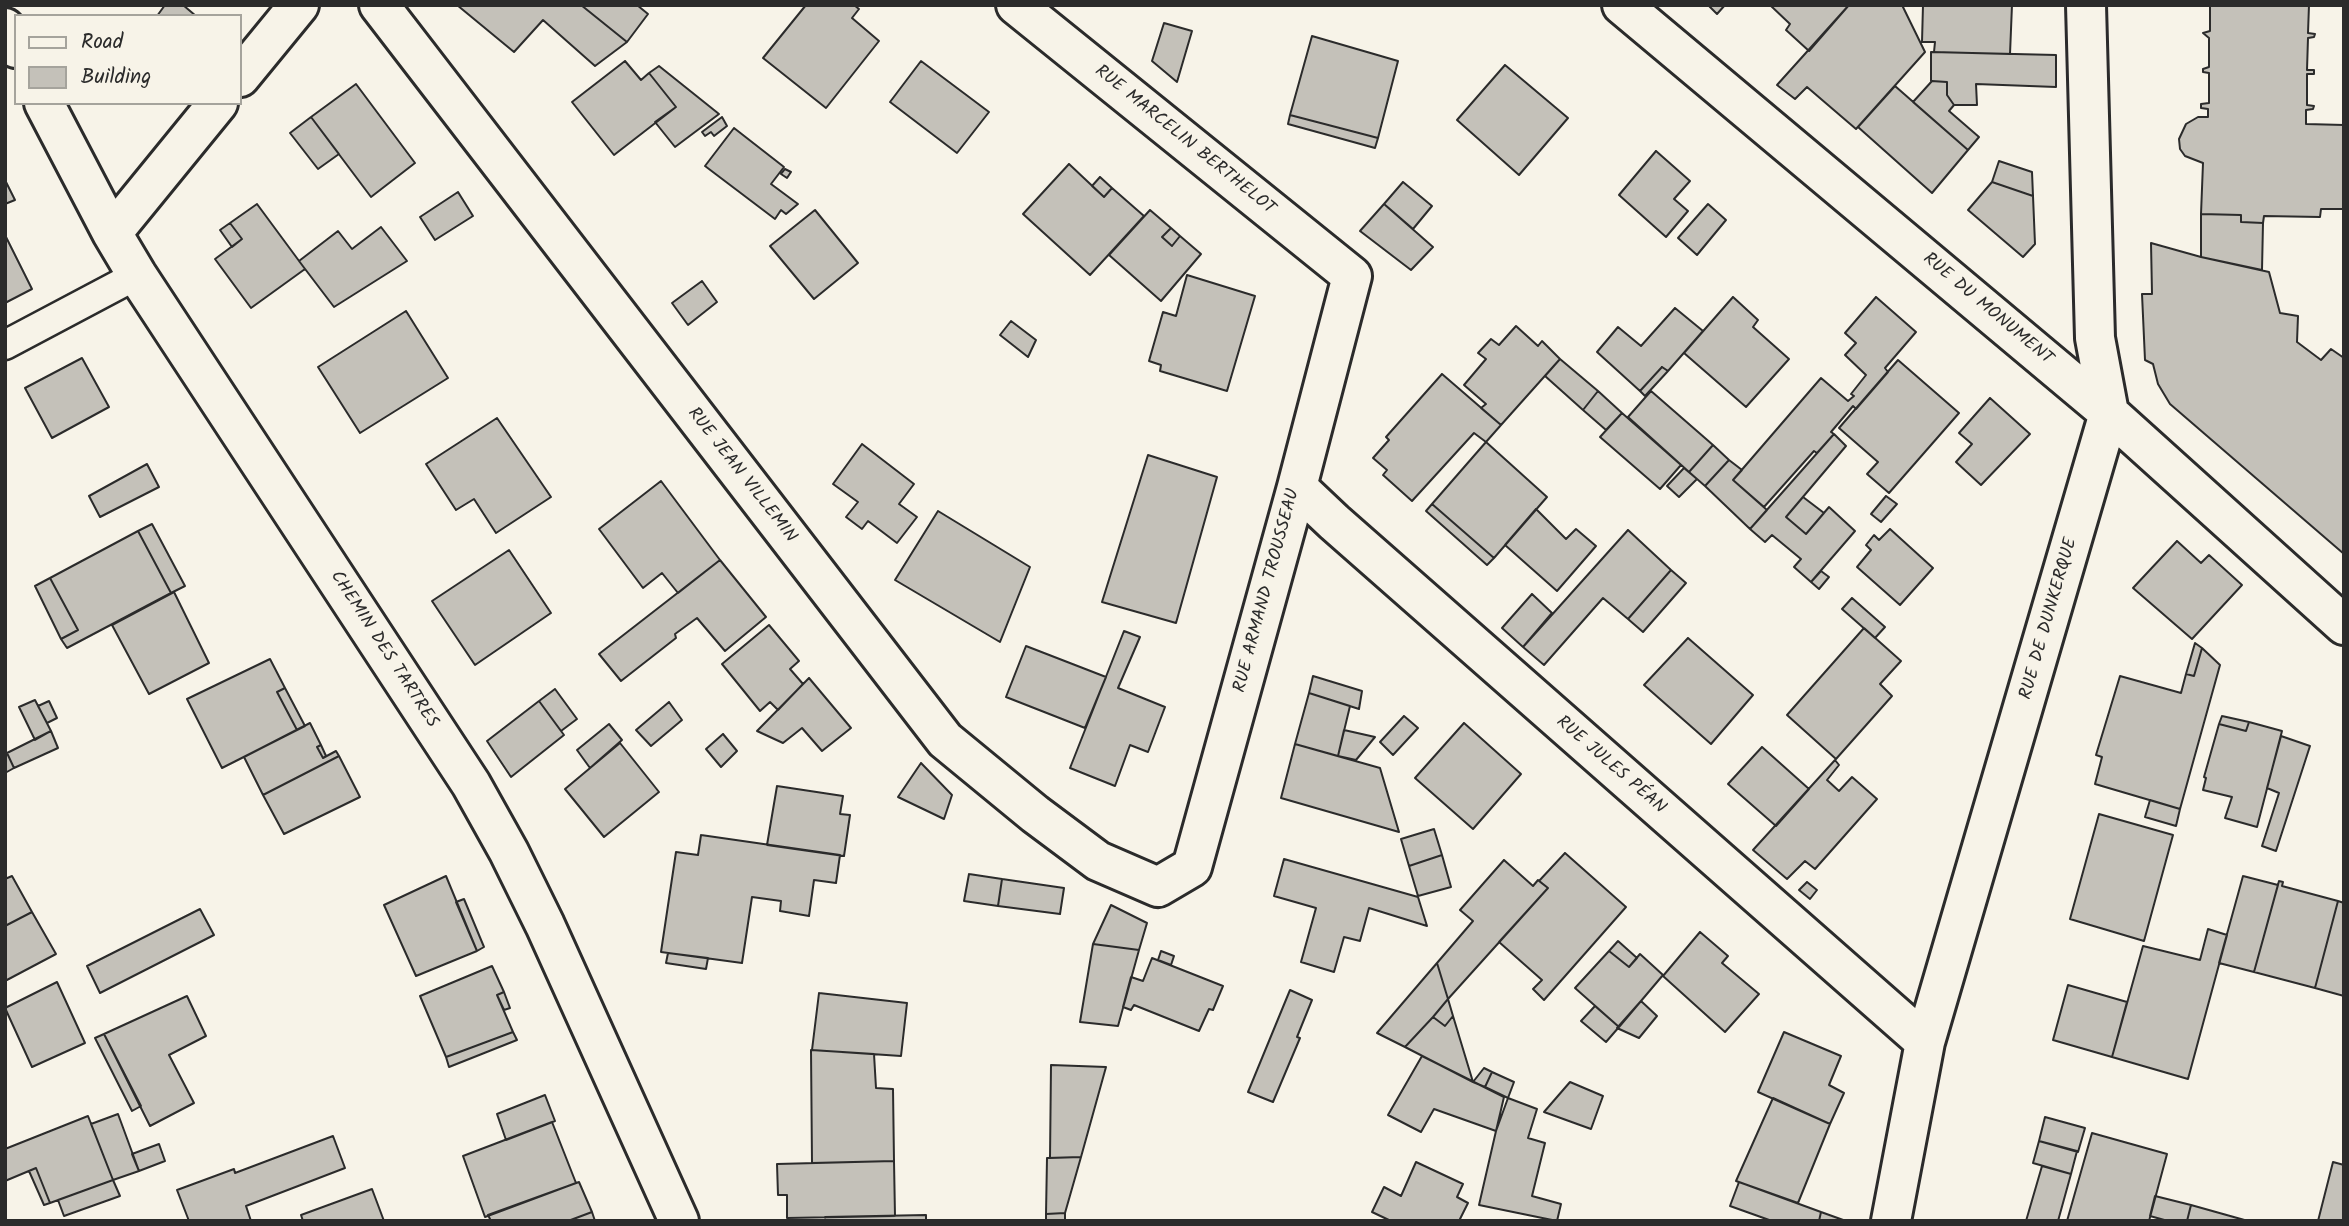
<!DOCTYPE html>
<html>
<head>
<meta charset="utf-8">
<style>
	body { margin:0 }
	#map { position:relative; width:2349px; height:1226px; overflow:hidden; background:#f7f3e8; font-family:Kalam,sans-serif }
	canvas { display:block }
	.frame { position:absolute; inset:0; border:7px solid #2b2b2b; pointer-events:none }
	.legend { position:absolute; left:14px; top:14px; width:228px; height:91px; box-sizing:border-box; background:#f7f3e8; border:2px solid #a5a39c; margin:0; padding:9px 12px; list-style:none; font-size:21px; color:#2b2b2b }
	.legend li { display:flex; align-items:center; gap:14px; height:35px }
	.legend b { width:35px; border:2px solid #a5a39c }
</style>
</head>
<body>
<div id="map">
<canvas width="2349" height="1226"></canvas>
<div class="frame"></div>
<ul class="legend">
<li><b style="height:9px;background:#f7f3e8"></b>Road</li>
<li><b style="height:19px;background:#c4c1b9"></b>Building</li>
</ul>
</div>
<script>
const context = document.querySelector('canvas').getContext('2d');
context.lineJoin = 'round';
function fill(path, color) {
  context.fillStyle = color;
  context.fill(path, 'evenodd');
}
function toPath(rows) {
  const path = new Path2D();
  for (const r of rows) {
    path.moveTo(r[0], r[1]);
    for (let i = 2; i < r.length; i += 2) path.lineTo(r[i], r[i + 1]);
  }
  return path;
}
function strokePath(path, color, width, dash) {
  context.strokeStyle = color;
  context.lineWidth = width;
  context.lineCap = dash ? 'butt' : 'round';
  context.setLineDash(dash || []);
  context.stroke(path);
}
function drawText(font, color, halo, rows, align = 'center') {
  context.font = font + ' Kalam,sans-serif';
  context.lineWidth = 6;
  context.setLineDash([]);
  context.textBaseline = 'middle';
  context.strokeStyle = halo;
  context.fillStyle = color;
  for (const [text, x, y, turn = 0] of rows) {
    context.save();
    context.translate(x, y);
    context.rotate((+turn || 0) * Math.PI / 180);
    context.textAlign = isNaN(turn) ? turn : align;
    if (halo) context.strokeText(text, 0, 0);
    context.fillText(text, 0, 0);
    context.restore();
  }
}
const building = toPath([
	[165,5,183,5,196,16,157,16,165,5],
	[457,5,581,5,627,42,595,66,543,20,514,52,457,5],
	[581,5,637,5,648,14,627,42,581,5],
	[806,5,854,5,859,9,852,18,879,41,826,108,763,58,806,5],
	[1708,5,1725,5,1717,14,1708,5],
	[1770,5,1849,5,1809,51,1786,30,1790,24,1770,5],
	[1849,5,1902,5,1925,52,1856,129,1807,87,1795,99,1777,85,1849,5],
	[1923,5,2012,5,2010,54,1934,52,1935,42,1922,42,1923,5],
	[2210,5,2309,5,2308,33,2315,34,2314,37,2308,38,2307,70,2314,70,2314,74,2307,74,2307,105,2314,106,2313,109,2306,110,2306,124,2344,125,2344,209,2321,209,2320,217,2264,216,2263,223,2241,222,2241,215,2201,214,2203,163,2185,156,2180,149,2179,139,2186,124,2198,117,2208,117,2208,109,2201,108,2201,104,2209,103,2209,73,2203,72,2203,69,2209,67,2209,38,2203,33,2210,31,2210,5],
	[1164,23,1192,31,1177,82,1152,61,1164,23],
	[1312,36,1398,61,1378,138,1290,115,1312,36],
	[1931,52,2056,55,2056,87,1976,84,1977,105,1954,105,1947,95,1947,82,1931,81,1931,52],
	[625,61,641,80,649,73,676,107,614,155,572,102,625,61],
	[921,61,989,112,957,153,890,102,921,61],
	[1505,65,1568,118,1519,175,1457,120,1505,65],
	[659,66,719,114,675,147,655,122,676,107,649,73,659,66],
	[1932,81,1947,82,1947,95,1954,105,1949,111,1979,137,1968,150,1913,102,1932,81],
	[356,84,415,163,371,197,311,117,356,84],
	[1895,86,1968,150,1932,193,1858,127,1895,86],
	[1290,115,1378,138,1375,148,1288,124,1290,115],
	[311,117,339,154,318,169,290,133,311,117],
	[722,117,727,126,714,136,711,132,705,136,702,132,722,117],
	[734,128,784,167,771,184,798,204,786,214,781,210,775,219,705,166,734,128],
	[1656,151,1690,181,1674,199,1688,211,1666,237,1619,195,1656,151],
	[1999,161,2032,172,2033,196,1992,182,1999,161],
	[1069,164,1104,197,1112,188,1144,216,1090,275,1023,214,1069,164],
	[785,169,791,172,787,178,781,174,785,169],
	[1100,177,1112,188,1104,197,1092,186,1100,177],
	[5,180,15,200,5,204,5,180],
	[1403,182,1432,206,1413,229,1384,204,1403,182],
	[1992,182,2033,196,2035,244,2023,257,1968,210,1992,182],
	[458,192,473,216,435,240,420,217,458,192],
	[257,204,305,269,251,308,215,259,242,239,230,223,257,204],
	[1384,204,1433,247,1411,270,1360,231,1384,204],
	[1708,204,1726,220,1697,255,1678,238,1708,204],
	[815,210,858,263,814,299,770,246,815,210],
	[1150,210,1171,228,1162,237,1172,246,1180,236,1201,254,1161,301,1109,255,1150,210],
	[2201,214,2241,215,2241,222,2263,223,2262,270,2201,257,2201,214],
	[230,223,242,239,232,247,220,230,230,223],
	[381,227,407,261,334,307,299,261,338,231,352,249,381,227],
	[1171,228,1180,236,1172,246,1162,237,1171,228],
	[5,235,32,289,5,303,5,235],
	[2151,243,2201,257,2269,272,2280,313,2298,316,2297,342,2321,360,2331,349,2344,358,2344,554,2170,404,2158,384,2153,364,2145,360,2142,294,2152,294,2151,243],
	[1187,275,1255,296,1227,391,1160,371,1161,365,1149,361,1163,312,1176,316,1187,275],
	[702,281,717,302,688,325,672,303,702,281],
	[1733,297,1758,320,1753,327,1789,359,1746,407,1684,353,1733,297],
	[1876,297,1916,332,1885,368,1888,372,1856,409,1853,406,1831,432,1834,434,1817,453,1814,451,1764,507,1733,480,1821,378,1848,401,1854,396,1851,394,1866,375,1845,355,1856,343,1845,333,1876,297],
	[1675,308,1703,331,1668,371,1662,367,1640,391,1597,352,1618,327,1641,346,1675,308],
	[406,311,448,378,360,433,318,367,406,311],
	[1011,321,1036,340,1028,357,1000,335,1011,321],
	[1516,326,1538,346,1542,341,1560,359,1501,425,1481,408,1486,404,1464,385,1486,359,1478,353,1491,339,1499,345,1516,326],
	[82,358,109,407,52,438,25,388,82,358],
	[1560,359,1598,391,1583,410,1545,376,1560,359],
	[1898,360,1959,413,1889,493,1867,474,1878,462,1839,428,1898,360],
	[1662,367,1668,371,1645,396,1640,391,1662,367],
	[1442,374,1501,425,1486,442,1474,433,1412,501,1383,475,1387,470,1373,458,1389,440,1386,437,1442,374],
	[1598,391,1622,413,1606,430,1583,410,1598,391],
	[1651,391,1713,445,1689,472,1628,417,1651,391],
	[1990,398,2030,434,1981,485,1956,462,1972,444,1959,433,1990,398],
	[1622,413,1681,465,1660,489,1600,437,1622,413],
	[497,418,551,497,496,533,474,499,456,510,426,464,497,418],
	[1834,434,1846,446,1786,517,1806,534,1829,507,1855,531,1811,582,1794,567,1801,559,1772,535,1765,542,1750,529,1834,434],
	[1486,442,1547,497,1494,558,1432,504,1486,442],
	[862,444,914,484,899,504,917,517,897,543,868,521,862,529,846,517,858,502,833,484,862,444],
	[1713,445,1729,460,1705,486,1689,472,1713,445],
	[1148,455,1217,477,1176,623,1102,602,1148,455],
	[1729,460,1742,470,1733,480,1767,510,1750,529,1705,486,1729,460],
	[147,464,159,487,100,517,89,496,147,464],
	[1684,468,1697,479,1679,497,1667,486,1684,468],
	[661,481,720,560,678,593,662,573,643,588,599,529,661,481],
	[1886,496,1897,504,1881,522,1871,514,1886,496],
	[1803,497,1824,513,1806,534,1786,517,1803,497],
	[1432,504,1494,558,1487,565,1426,511,1432,504],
	[1536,509,1566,539,1576,529,1596,546,1557,591,1505,545,1536,509],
	[938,511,1030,567,1000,642,895,580,938,511],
	[152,524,185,586,171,593,138,531,152,524],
	[1890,529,1933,568,1900,605,1857,567,1871,550,1866,545,1874,535,1879,540,1890,529],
	[1628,530,1671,570,1628,619,1603,598,1544,665,1523,647,1628,530],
	[138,531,171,593,67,648,61,639,78,630,50,578,138,531],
	[2177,541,2201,563,2209,555,2242,585,2192,639,2133,588,2177,541],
	[509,550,551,613,475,665,432,601,509,550],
	[720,560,766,617,725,651,697,618,675,634,676,638,621,681,599,654,720,560],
	[1671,570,1686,583,1643,632,1628,619,1671,570],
	[1821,571,1829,577,1819,589,1811,582,1821,571],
	[50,578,78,630,61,639,35,586,50,578],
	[174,592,209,663,149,694,112,625,174,592],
	[1532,594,1552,613,1523,647,1502,628,1532,594],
	[1852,598,1885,627,1875,638,1842,609,1852,598],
	[769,625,799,661,790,669,803,684,778,710,770,702,760,711,722,664,769,625],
	[1864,628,1901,661,1880,684,1892,696,1836,759,1787,715,1864,628],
	[1124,631,1140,637,1118,688,1165,707,1148,752,1130,745,1115,786,1070,768,1124,631],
	[1688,638,1753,695,1711,744,1644,685,1688,638],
	[2195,643,2202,648,2194,676,2186,674,2195,643],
	[1026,646,1106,677,1085,728,1006,697,1026,646],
	[2202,648,2220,665,2180,809,2095,784,2102,757,2096,755,2120,676,2181,693,2186,674,2194,676,2202,648],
	[270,659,285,688,277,692,297,730,222,768,187,699,270,659],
	[1313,676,1362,691,1359,709,1309,693,1313,676],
	[809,678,851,728,822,751,802,728,783,743,757,731,809,678],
	[285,688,305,726,297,730,277,692,285,688],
	[555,689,577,719,561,731,539,701,555,689],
	[1309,693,1350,706,1338,756,1295,744,1309,693],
	[35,700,51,731,35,740,19,707,35,700],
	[49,701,57,718,47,723,38,706,49,701],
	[539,701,564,735,511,777,487,741,539,701],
	[669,702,682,720,651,746,636,730,669,702],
	[1404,716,1418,728,1393,755,1380,742,1404,716],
	[2222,716,2249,722,2246,731,2219,724,2222,716],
	[2249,722,2282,731,2257,827,2225,818,2232,797,2203,790,2206,778,2204,777,2219,724,2246,731,2249,722],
	[310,723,321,745,317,747,323,758,336,751,339,756,263,795,244,757,310,723],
	[1464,723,1521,774,1473,829,1415,778,1464,723],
	[609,724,622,740,590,768,577,750,609,724],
	[1344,730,1375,737,1356,760,1338,756,1344,730],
	[51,731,58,748,14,768,7,753,51,731],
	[723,734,737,751,721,767,706,749,723,734],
	[2281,736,2310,746,2276,851,2262,846,2279,793,2267,788,2281,736],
	[620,743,659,792,604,837,565,789,620,743],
	[1295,744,1380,768,1399,832,1281,798,1295,744],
	[321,745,326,756,323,758,317,747,321,745],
	[1762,747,1809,789,1776,826,1728,784,1762,747],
	[7,753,14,768,5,773,5,754,7,753],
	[339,756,360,797,284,834,263,795,339,756],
	[1835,760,1839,765,1827,780,1839,791,1852,777,1877,799,1815,869,1805,861,1787,879,1753,850,1835,760],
	[921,763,952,795,944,819,898,797,921,763],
	[777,786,843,796,840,814,850,815,844,856,767,845,777,786],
	[2150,800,2180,809,2176,826,2145,817,2150,800],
	[2099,814,2173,835,2144,941,2070,919,2099,814],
	[1434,829,1442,855,1409,866,1401,839,1434,829],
	[701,835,840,855,836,883,814,880,809,916,780,911,781,901,752,897,742,963,661,952,676,852,698,855,701,835],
	[1565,853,1626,907,1544,1000,1533,989,1542,980,1499,942,1548,888,1539,881,1565,853],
	[1442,855,1451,887,1418,896,1409,866,1442,855],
	[1284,859,1418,897,1427,926,1369,908,1360,941,1344,937,1334,972,1301,962,1316,908,1274,896,1284,859],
	[1504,860,1533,886,1538,880,1548,888,1448,999,1437,963,1473,921,1460,910,1504,860],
	[969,874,1002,879,998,906,964,901,969,874],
	[12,876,32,912,5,926,5,879,12,876],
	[446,876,477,951,416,976,384,905,446,876],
	[2243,876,2278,885,2254,972,2219,963,2243,876],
	[1002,879,1064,888,1060,914,998,906,1002,879],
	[2279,881,2283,882,2282,886,2338,901,2315,988,2254,972,2279,881],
	[1807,882,1817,890,1810,899,1799,890,1807,882],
	[464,899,484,947,477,951,456,902,464,899],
	[2338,901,2344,903,2344,996,2315,988,2338,901],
	[1111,905,1147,923,1139,950,1093,944,1111,905],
	[200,909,214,935,100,993,87,966,200,909],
	[32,912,56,954,5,981,5,926,32,912],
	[2208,929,2227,935,2188,1079,2112,1057,2143,946,2200,960,2208,929],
	[1700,932,1728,956,1722,963,1759,994,1725,1032,1663,976,1700,932],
	[1618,941,1637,958,1629,967,1609,951,1618,941],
	[1093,944,1139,950,1118,1026,1080,1022,1093,944],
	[1161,951,1174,956,1171,965,1158,960,1161,951],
	[1609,951,1629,967,1640,954,1663,975,1619,1027,1575,988,1609,951],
	[668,953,708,958,706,969,666,963,668,953],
	[1152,958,1223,986,1213,1010,1209,1009,1199,1031,1134,1005,1131,1010,1123,1007,1131,977,1143,981,1152,958],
	[1437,963,1448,999,1433,1017,1405,1047,1377,1033,1437,963],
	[492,966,504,992,497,995,513,1032,446,1057,420,996,492,966],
	[57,982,85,1043,32,1067,5,1008,57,982],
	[2068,985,2127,1002,2112,1057,2053,1040,2068,985],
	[1290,990,1312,1000,1297,1037,1300,1038,1273,1102,1248,1092,1290,990],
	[504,992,510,1008,504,1010,497,995,504,992],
	[819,993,907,1003,901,1056,812,1050,819,993],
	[187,996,206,1036,169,1055,194,1103,150,1126,104,1034,187,996],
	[1448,999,1453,1016,1445,1026,1433,1017,1448,999],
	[1641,1001,1657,1016,1639,1038,1617,1028,1641,1001],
	[1595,1006,1619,1027,1606,1042,1581,1021,1595,1006],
	[1453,1016,1473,1082,1405,1047,1433,1017,1445,1026,1453,1016],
	[513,1032,517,1040,449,1067,446,1057,513,1032],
	[1784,1032,1841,1056,1829,1085,1844,1093,1830,1124,1758,1092,1784,1032],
	[104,1034,141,1106,132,1111,95,1038,104,1034],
	[811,1050,874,1054,876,1088,893,1089,894,1161,812,1163,811,1050],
	[1422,1056,1504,1097,1496,1131,1434,1109,1421,1132,1388,1115,1422,1056],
	[1051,1065,1106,1067,1081,1157,1050,1158,1051,1065],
	[1484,1068,1492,1072,1485,1087,1473,1082,1484,1068],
	[1492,1072,1514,1082,1508,1098,1485,1087,1492,1072],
	[1570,1082,1603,1096,1591,1129,1544,1112,1570,1082],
	[545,1095,555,1121,506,1140,497,1114,545,1095],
	[1508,1098,1537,1109,1528,1138,1545,1143,1532,1196,1561,1204,1557,1221,1479,1205,1496,1131,1508,1098],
	[1773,1098,1830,1124,1798,1203,1736,1181,1773,1098],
	[118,1114,139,1171,113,1180,91,1124,118,1114],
	[88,1116,113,1180,50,1203,36,1168,5,1181,5,1149,88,1116],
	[2045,1117,2085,1128,2078,1152,2039,1141,2045,1117],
	[552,1122,576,1183,485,1217,463,1156,552,1122],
	[2092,1133,2167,1154,2149,1221,2067,1221,2092,1133],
	[333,1136,345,1168,246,1206,251,1221,189,1221,177,1190,234,1169,235,1173,333,1136],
	[2039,1141,2077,1151,2071,1174,2033,1163,2039,1141],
	[159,1144,165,1161,139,1171,132,1154,159,1144],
	[1081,1157,1065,1213,1046,1214,1047,1158,1081,1157],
	[894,1161,895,1216,787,1218,787,1195,778,1195,777,1164,894,1161],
	[1416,1162,1463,1184,1457,1197,1468,1203,1459,1221,1391,1221,1372,1212,1384,1187,1401,1196,1416,1162],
	[2333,1162,2344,1165,2344,1221,2318,1221,2333,1162],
	[2042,1166,2071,1174,2058,1221,2026,1221,2042,1166],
	[36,1168,50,1203,44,1205,29,1171,36,1168],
	[113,1180,120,1196,64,1216,58,1200,113,1180],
	[579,1182,592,1212,568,1221,491,1221,488,1215,579,1182],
	[1739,1182,1821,1212,1819,1221,1772,1221,1730,1206,1739,1182],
	[372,1189,384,1221,303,1221,301,1215,372,1189],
	[2155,1196,2191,1205,2187,1221,2168,1221,2150,1216,2155,1196],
	[2191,1205,2248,1221,2187,1221,2191,1205],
	[592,1212,595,1221,568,1221,592,1212],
	[1821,1212,1846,1221,1819,1221,1821,1212],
	[1065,1213,1065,1221,1046,1221,1046,1214,1065,1213],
	[926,1215,926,1221,825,1221,825,1217,926,1215]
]);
const lane = toPath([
	[5,345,137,275]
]);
const street = toPath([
	[379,5,945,740,1035,814,1098,861,1158,887,1192,867,1297,487,1352,276,1016,5],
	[1622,5,2109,413,2344,625],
	[5,28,16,48],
	[240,77,299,5],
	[44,103,112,233,137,275,471,784,509,852,545,925,679,1221],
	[112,233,218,103],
	[1297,487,1334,522,1925,1042],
	[1891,1221,1925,1042,2109,413,2095,338,2086,5]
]);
const streetNames = [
	["RUE MARCELIN BERTHELOT",1184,141,39],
	["RUE DU MONUMENT",1987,310,40],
	["RUE JEAN VILLEMIN",741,476,52],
	["RUE ARMAND TROUSSEAU",1268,591,-75],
	["RUE DE DUNKERQUE",2050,619,-74],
	["CHEMIN DES TARTRES",383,650,57],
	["RUE JULES PÉAN",1610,766,41]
];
fill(building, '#c4c1b9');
strokePath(building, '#2b2b2b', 2);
strokePath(lane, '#2b2b2b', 33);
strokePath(street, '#2b2b2b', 44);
strokePath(lane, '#f7f3e8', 28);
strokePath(street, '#f7f3e8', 38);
drawText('18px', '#2b2b2b', '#f7f3e8', streetNames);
</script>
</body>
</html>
